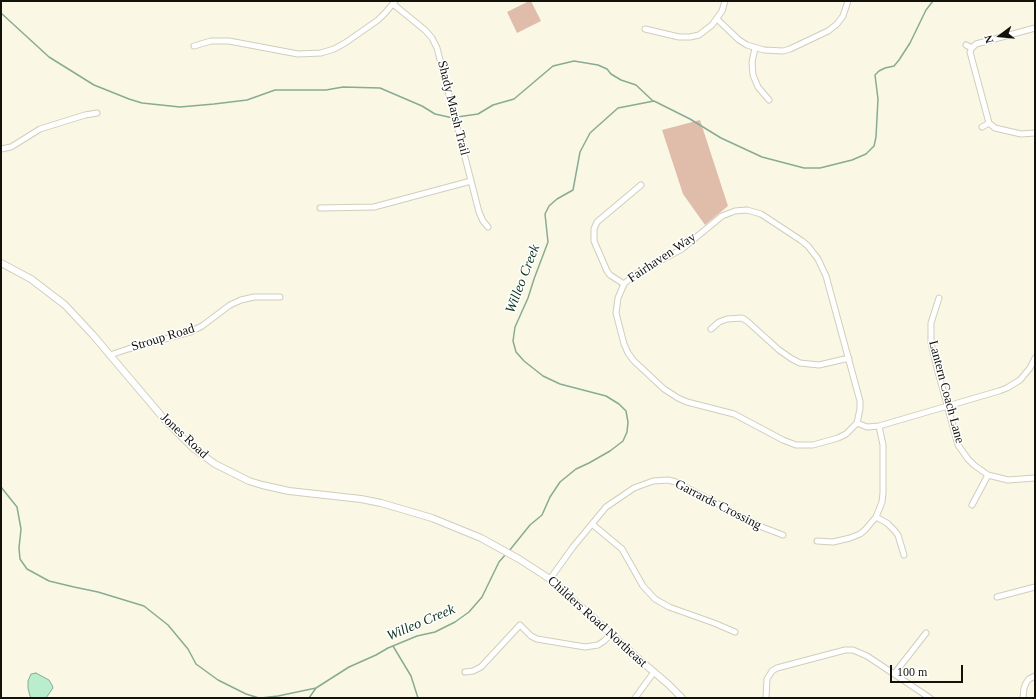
<!DOCTYPE html>
<html>
<head>
<meta charset="utf-8">
<style>
	body { margin:0 }
	#map { position:relative; width:1036px; height:699px; overflow:hidden; background:#faf8e5; font-family:Georgia,serif }
	canvas { display:block }
	.frame { position:absolute; inset:0; border:2px solid #12120b; pointer-events:none }
	.north { position:absolute; left:980px; top:16px; width:40px; height:40px; -webkit-text-stroke:3px #fff; paint-order:stroke; rotate:254deg; font-size:11px; font-weight:700; line-height:16px; text-align:center; color:#12120b }
	.north::after { content:''; display:block; margin:auto; width:14px; height:18px; background:#12120b; clip-path:polygon(50% 0,100% 100%,50% 72%,0 100%) }
	.scale { position:absolute; left:890px; top:665px; width:73px; height:18px; box-sizing:border-box; border:2px solid #12120b; border-top:0; padding-left:5px; font-size:12px; line-height:14px; white-space:nowrap; color:#12120b; -webkit-text-stroke:3px #fff; paint-order:stroke }
</style>
</head>
<body>
<div id="map">
<canvas width="1036" height="699"></canvas>
<div class="frame"></div>
<div class="north">N</div>
<div class="scale">100 m</div>
</div>
<script>
const context = document.querySelector('canvas').getContext('2d');
context.lineJoin = 'round';
function fill(path, color) {
  context.fillStyle = color;
  context.fill(path, 'evenodd');
}
function toPath(rows) {
  const path = new Path2D();
  for (const r of rows) {
    path.moveTo(r[0], r[1]);
    for (let i = 2; i < r.length; i += 2) path.lineTo(r[i], r[i + 1]);
  }
  return path;
}
function strokePath(path, color, width, dash) {
  context.strokeStyle = color;
  context.lineWidth = width;
  context.lineCap = dash ? 'butt' : 'round';
  context.setLineDash(dash || []);
  context.stroke(path);
}
function drawText(font, color, halo, rows, align = 'center') {
  context.font = font + ' Georgia,serif';
  context.lineWidth = 3;
  context.setLineDash([]);
  context.textBaseline = 'middle';
  context.strokeStyle = halo;
  context.fillStyle = color;
  for (const [text, x, y, turn = 0] of rows) {
    context.save();
    context.translate(x, y);
    context.rotate((+turn || 0) * Math.PI / 180);
    context.textAlign = isNaN(turn) ? turn : align;
    if (halo) context.strokeText(text, 0, 0);
    context.fillText(text, 0, 0);
    context.restore();
  }
}
const green = toPath([
	[529,1,531,1,541,21,517,33,507,12],
	[700,120,728,206,705,225,683,194,662,130]
]);
const water = toPath([
	[36,673,49,680,52,685,53,688,46,698,31,698,30,696,28,688,28,681,31,674,36,673]
]);
const stream = toPath([
	[1,13,49,57,94,85,129,99,142,103,180,107,214,104,247,100,275,90,326,90,343,87,380,88,422,106,435,114,453,118],
	[457,117,478,114,493,105,514,99,553,66,574,61,598,65,607,69,611,74,621,80,636,85,653,101],
	[1,487,17,507,21,529,19,548,20,559,27,569,49,581,74,587,98,592,144,606,168,625,188,649,196,664,218,680,246,694,259,698],
	[509,551,530,525,542,515,550,497,560,482,576,469,589,463,610,451,623,441,627,432,628,422,626,411,619,404,606,396,560,384,543,376,524,361,516,352,513,341,515,327,528,298,534,279,548,242,545,214,549,206,557,199,573,190,580,152,590,133,618,108,654,101,690,119,721,138,762,157,804,168,820,168,852,160,866,154,874,146,876,137,878,99,875,75,879,71,885,68,894,66,899,60,910,43,926,10,933,1],
	[393,646,411,676,418,698],
	[261,698,278,696,316,688],
	[309,698,316,688,349,667,376,655,388,648,417,636,435,632,455,622,469,612,482,597,499,562,506,554]
]);
const minor = toPath([
	[393,4,425,30,432,38,437,48,479,212,483,221,488,227],
	[717,19,739,40,747,45,764,50,783,51,790,49,828,31,837,24,843,16,848,1],
	[1035,28,976,44,972,48,970,52,989,123,995,128,1021,134,1035,133],
	[645,29,679,37,690,37,699,35,712,25,722,11,725,1],
	[966,45,972,48],
	[194,46,211,41,229,41,298,54,321,53,334,49,345,43,378,20,386,12,395,1],
	[755,48,752,62,753,75,758,87,769,100],
	[982,127,989,123],
	[1,149,11,147,40,129,85,115,97,113],
	[320,208,374,207,471,181],
	[747,210,761,214,802,241,808,246,818,259,826,276,860,401,860,409,857,423,846,434,838,438,813,445,796,445,783,440,734,414,687,402,678,398,664,389,634,361,628,353,624,344,616,313,618,298,624,284,634,275,682,249,722,216,735,211,747,210],
	[624,284,610,275,607,271,594,241,594,229,597,222,641,185],
	[939,298,931,323,931,343,937,368,958,445,968,459,974,465,988,475,1008,480,1035,478],
	[711,329,719,322,727,319,742,318,747,321,779,350,792,359,800,363,819,365,849,358],
	[110,355,128,349,190,332,202,326,230,305,241,300,254,297,280,297],
	[857,423,867,427,879,426,999,391,1007,388,1020,380,1030,368,1035,358],
	[972,505,988,475],
	[876,517,887,523,894,530,898,535,904,555],
	[592,524,622,549,643,586,655,599,669,607,714,623,735,632],
	[817,541,833,542,850,538,860,534,865,530,876,517,882,502,883,493,883,445,879,426],
	[550,579,573,547,606,507,634,488,653,481,668,480,676,482,762,527,783,535],
	[997,597,1035,587],
	[465,672,473,671,481,667,520,625,531,636,537,639,585,647,598,645,604,641,611,634],
	[894,674,926,633],
	[635,698,654,672],
	[766,698,767,679,772,671,777,668,845,650,853,650,867,656,930,698],
	[1023,698,1024,688,1026,683,1029,679,1035,676]
]);
const tertiary = toPath([
	[1,263,31,279,65,305,93,335,165,420,193,448,215,464,249,481,262,485,289,491,361,499,381,503,432,518,481,538,519,559,550,579,641,661,668,684,682,698]
]);
const streetNames = [
	["Shady Marsh Trail",453,108,76],
	["Fairhaven Way",662,258,-34],
	["Stroup Road",163,338,-17],
	["Lantern Coach Lane",946,392,75],
	["Jones Road",184,436,43],
	["Garrards Crossing",718,505,27],
	["Childers Road Northeast",597,622,42]
];
const waterNames = [
	["Willeo Creek",523,279,-69],
	["Willeo Creek",421,623,-23]
];
fill(green, '#e0bdaa');
fill(water, '#baedcd');
strokePath(water, '#88ab93', 1);
strokePath(stream, '#88ab93', 1.5);
strokePath(minor, '#d0cebb', 7);
strokePath(tertiary, '#d0cebb', 8);
strokePath(minor, '#fff', 5);
strokePath(tertiary, '#fff', 6);
drawText('13px', '#12120b', '#fff', streetNames);
drawText('italic 14px', '#0a331e', '#fff', waterNames);
</script>
</body>
</html>
